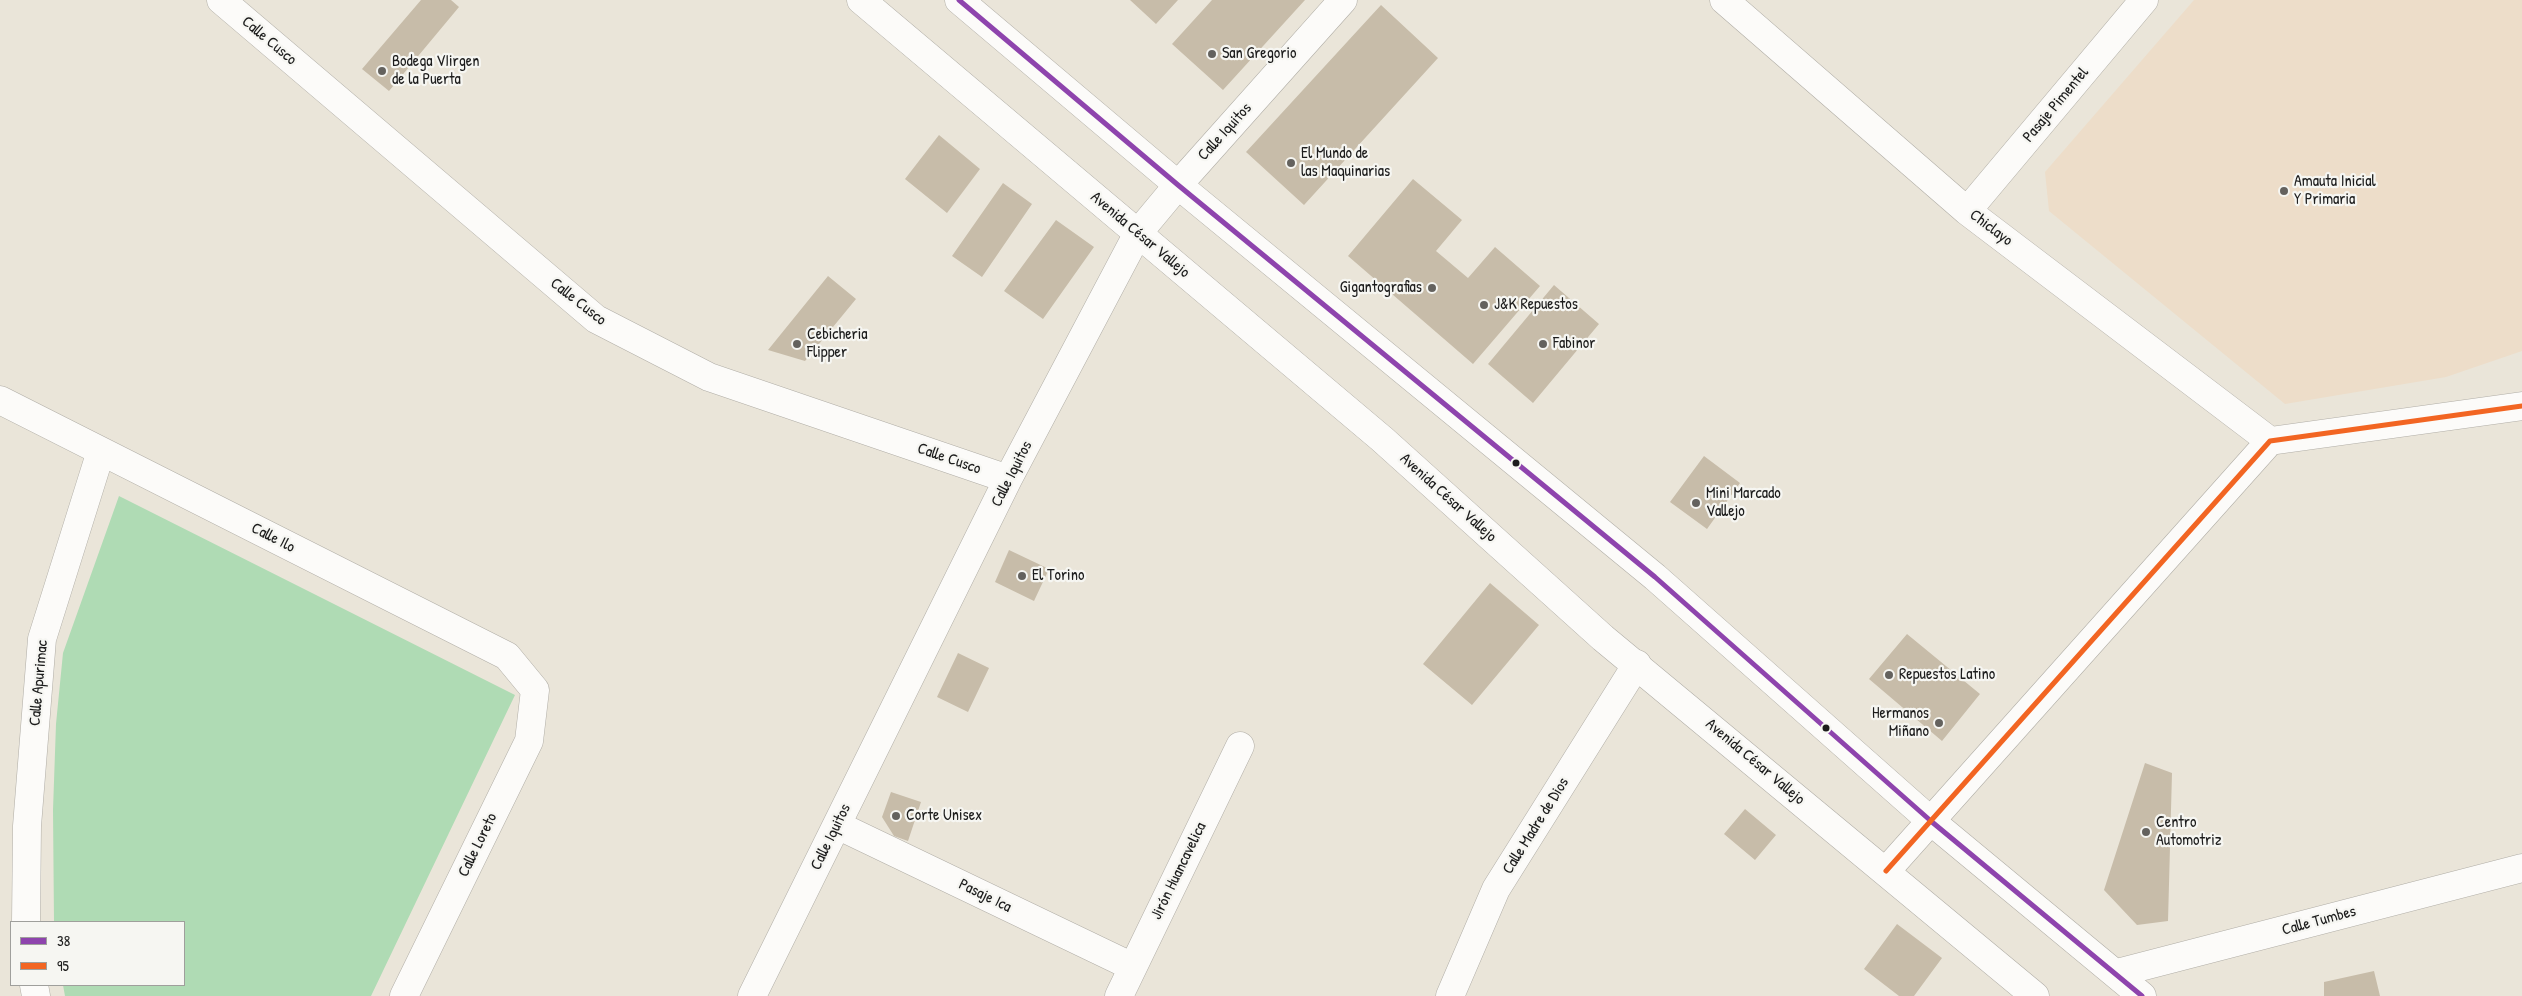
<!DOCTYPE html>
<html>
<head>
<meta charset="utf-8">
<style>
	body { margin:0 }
	#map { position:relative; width:2522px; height:996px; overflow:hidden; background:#eae5d9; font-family:"Patrick Hand",sans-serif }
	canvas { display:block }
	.legend { position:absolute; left:10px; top:921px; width:175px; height:65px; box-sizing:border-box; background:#f6f6f2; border:1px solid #9f9f9c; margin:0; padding:6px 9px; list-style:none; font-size:15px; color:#1c1c1c }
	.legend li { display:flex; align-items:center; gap:10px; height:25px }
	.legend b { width:25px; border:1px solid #9f9f9c }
</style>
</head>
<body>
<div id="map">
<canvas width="2522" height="996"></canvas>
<ul class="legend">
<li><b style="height:6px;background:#8e44ad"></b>38</li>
<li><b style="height:6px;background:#f26522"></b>95</li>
</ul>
</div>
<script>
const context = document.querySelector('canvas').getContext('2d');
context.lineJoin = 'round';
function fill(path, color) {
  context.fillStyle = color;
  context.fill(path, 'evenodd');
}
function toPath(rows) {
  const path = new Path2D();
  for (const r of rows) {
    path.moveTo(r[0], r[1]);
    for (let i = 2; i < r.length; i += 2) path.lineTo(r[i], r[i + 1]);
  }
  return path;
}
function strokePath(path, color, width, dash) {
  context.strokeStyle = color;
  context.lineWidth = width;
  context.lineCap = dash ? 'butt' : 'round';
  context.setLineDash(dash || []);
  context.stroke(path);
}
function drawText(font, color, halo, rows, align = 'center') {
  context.font = font + ' "Patrick Hand",sans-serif';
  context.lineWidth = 4.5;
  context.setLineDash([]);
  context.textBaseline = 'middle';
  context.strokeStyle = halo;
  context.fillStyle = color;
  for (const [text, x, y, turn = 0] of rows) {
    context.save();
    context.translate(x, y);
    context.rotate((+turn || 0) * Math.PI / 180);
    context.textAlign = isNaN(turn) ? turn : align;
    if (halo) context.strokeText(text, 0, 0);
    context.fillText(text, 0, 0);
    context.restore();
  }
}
const built = toPath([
	[2194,0,2522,0,2522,351,2446,377,2285,404,2049,211,2045,172]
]);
const green = toPath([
	[119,496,515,695,371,996,65,996,63,985,184,985,184,922,54,922,53,810,56,724,63,653]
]);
const building = toPath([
	[421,0,451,0,459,7,389,91,362,69],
	[1130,0,1178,0,1156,24],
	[1212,0,1305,0,1223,90,1172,44],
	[1381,5,1438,58,1304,205,1246,152],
	[939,135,980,169,947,213,905,179],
	[1413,179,1462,220,1436,251,1468,278,1495,247,1540,286,1473,364,1348,256],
	[1003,183,1032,204,982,277,952,256],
	[1056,220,1094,247,1043,319,1004,291],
	[828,276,856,299,805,361,768,350],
	[1554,285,1599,324,1533,403,1488,364],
	[1704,456,1740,483,1707,529,1670,502],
	[1009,550,1049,569,1034,601,995,582],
	[1490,583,1539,625,1472,705,1423,664],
	[1907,634,1980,694,1942,741,1869,679],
	[958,653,989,668,968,712,937,697],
	[2145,763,2172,773,2168,921,2137,925,2104,890],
	[891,792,921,802,908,841,894,836,882,817],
	[1745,809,1776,835,1755,860,1724,834],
	[1897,924,1942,958,1914,996,1899,996,1864,969],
	[2374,971,2380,996,2324,996,2324,982]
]);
const minor = toPath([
	[221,0,596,319,709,377,1008,479],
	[1724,0,1967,211,2270,441],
	[1967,211,2144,0],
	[0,400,507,656,535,690,529,741,404,996],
	[837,825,1133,967],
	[1886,871,2270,441,2522,406],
	[26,922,27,826,42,639,101,451],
	[2117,973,2522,868],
	[34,985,36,996],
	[752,996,1008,479,1138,233,1178,185,1343,0],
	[1119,996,1240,746],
	[1450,996,1496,889,1637,664]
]);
const major = toPath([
	[861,0,1382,439,1603,638,2035,996],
	[959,0,1178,185,1655,577,1932,822,2142,996]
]);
const bus1 = toPath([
	[959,0,1178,185,1655,577,1932,822,2142,996]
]);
const bus2 = toPath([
	[1886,871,2270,441,2522,406]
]);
const markers = [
	[1212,54,5,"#64625e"],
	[382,71,5,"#64625e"],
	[1291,163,5,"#64625e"],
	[2284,191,5,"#64625e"],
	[1432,288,5,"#64625e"],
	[1484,305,5,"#64625e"],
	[797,344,5,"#64625e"],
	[1543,344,5,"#64625e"],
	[1516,463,4.5,"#1c1c1c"],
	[1696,503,5,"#64625e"],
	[1022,576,5,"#64625e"],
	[1889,675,5,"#64625e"],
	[1939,723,5,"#64625e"],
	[1826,728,4.5,"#1c1c1c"],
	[896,816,5,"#64625e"],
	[2146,832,5,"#64625e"]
];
const streetNames = [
	["Calle Cusco",269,41,40],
	["Pasaje Pimentel",2056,105,-50],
	["Calle Iquitos",1225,132,-48],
	["Chiclayo",1991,228,37],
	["Avenida César Vallejo",1140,235,40],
	["Calle Cusco",578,302,38],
	["Calle Cusco",949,459,19],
	["Calle Iquitos",1012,474,-63],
	["Avenida César Vallejo",1448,498,42],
	["Calle Ilo",273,538,27],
	["Calle Apurimac",39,683,-85],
	["Avenida César Vallejo",1755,762,40],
	["Calle Madre de Dios",1536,826,-58],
	["Calle Iquitos",831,837,-64],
	["Calle Loreto",478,845,-64],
	["Jirón Huancavelica",1179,871,-64],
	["Pasaje Ica",985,896,26],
	["Calle Tumbes",2319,921,-15]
];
const poiNames = [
	["San Gregorio",1222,54],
	["Bodega VIirgen",392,62],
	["de la Puerta",392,80],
	["El Mundo de",1301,154],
	["las Maquinarias",1301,172],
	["Amauta Inicial",2294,182],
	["Y Primaria",2294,200],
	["Gigantografias",1422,288,"right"],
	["J&K Repuestos",1494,305],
	["Cebicheria",807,335],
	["Flipper",807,353],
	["Fabinor",1553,344],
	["Mini Marcado",1706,494],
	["Vallejo",1706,512],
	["El Torino",1032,576],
	["Repuestos Latino",1899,675],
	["Hermanos",1929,714,"right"],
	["Miñano",1929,732,"right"],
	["Corte Unisex",906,816],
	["Centro",2156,823],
	["Automotriz",2156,841]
];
fill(built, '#edddc9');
fill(green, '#afdbb4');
fill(building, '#c7bca9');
strokePath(minor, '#b0ada6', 29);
strokePath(major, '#b0ada6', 29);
strokePath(minor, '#fcfbf9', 28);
strokePath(major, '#fcfbf9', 28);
strokePath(bus1, '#8e44ad', 5);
strokePath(bus2, '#f26522', 5);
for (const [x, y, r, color] of markers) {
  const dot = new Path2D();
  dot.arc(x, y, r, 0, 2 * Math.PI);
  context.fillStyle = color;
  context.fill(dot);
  strokePath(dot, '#f6f6f2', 2);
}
drawText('16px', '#1c1c1c', '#f6f6f2', streetNames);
drawText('16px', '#1c1c1c', '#f6f6f2', poiNames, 'left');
</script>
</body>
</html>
